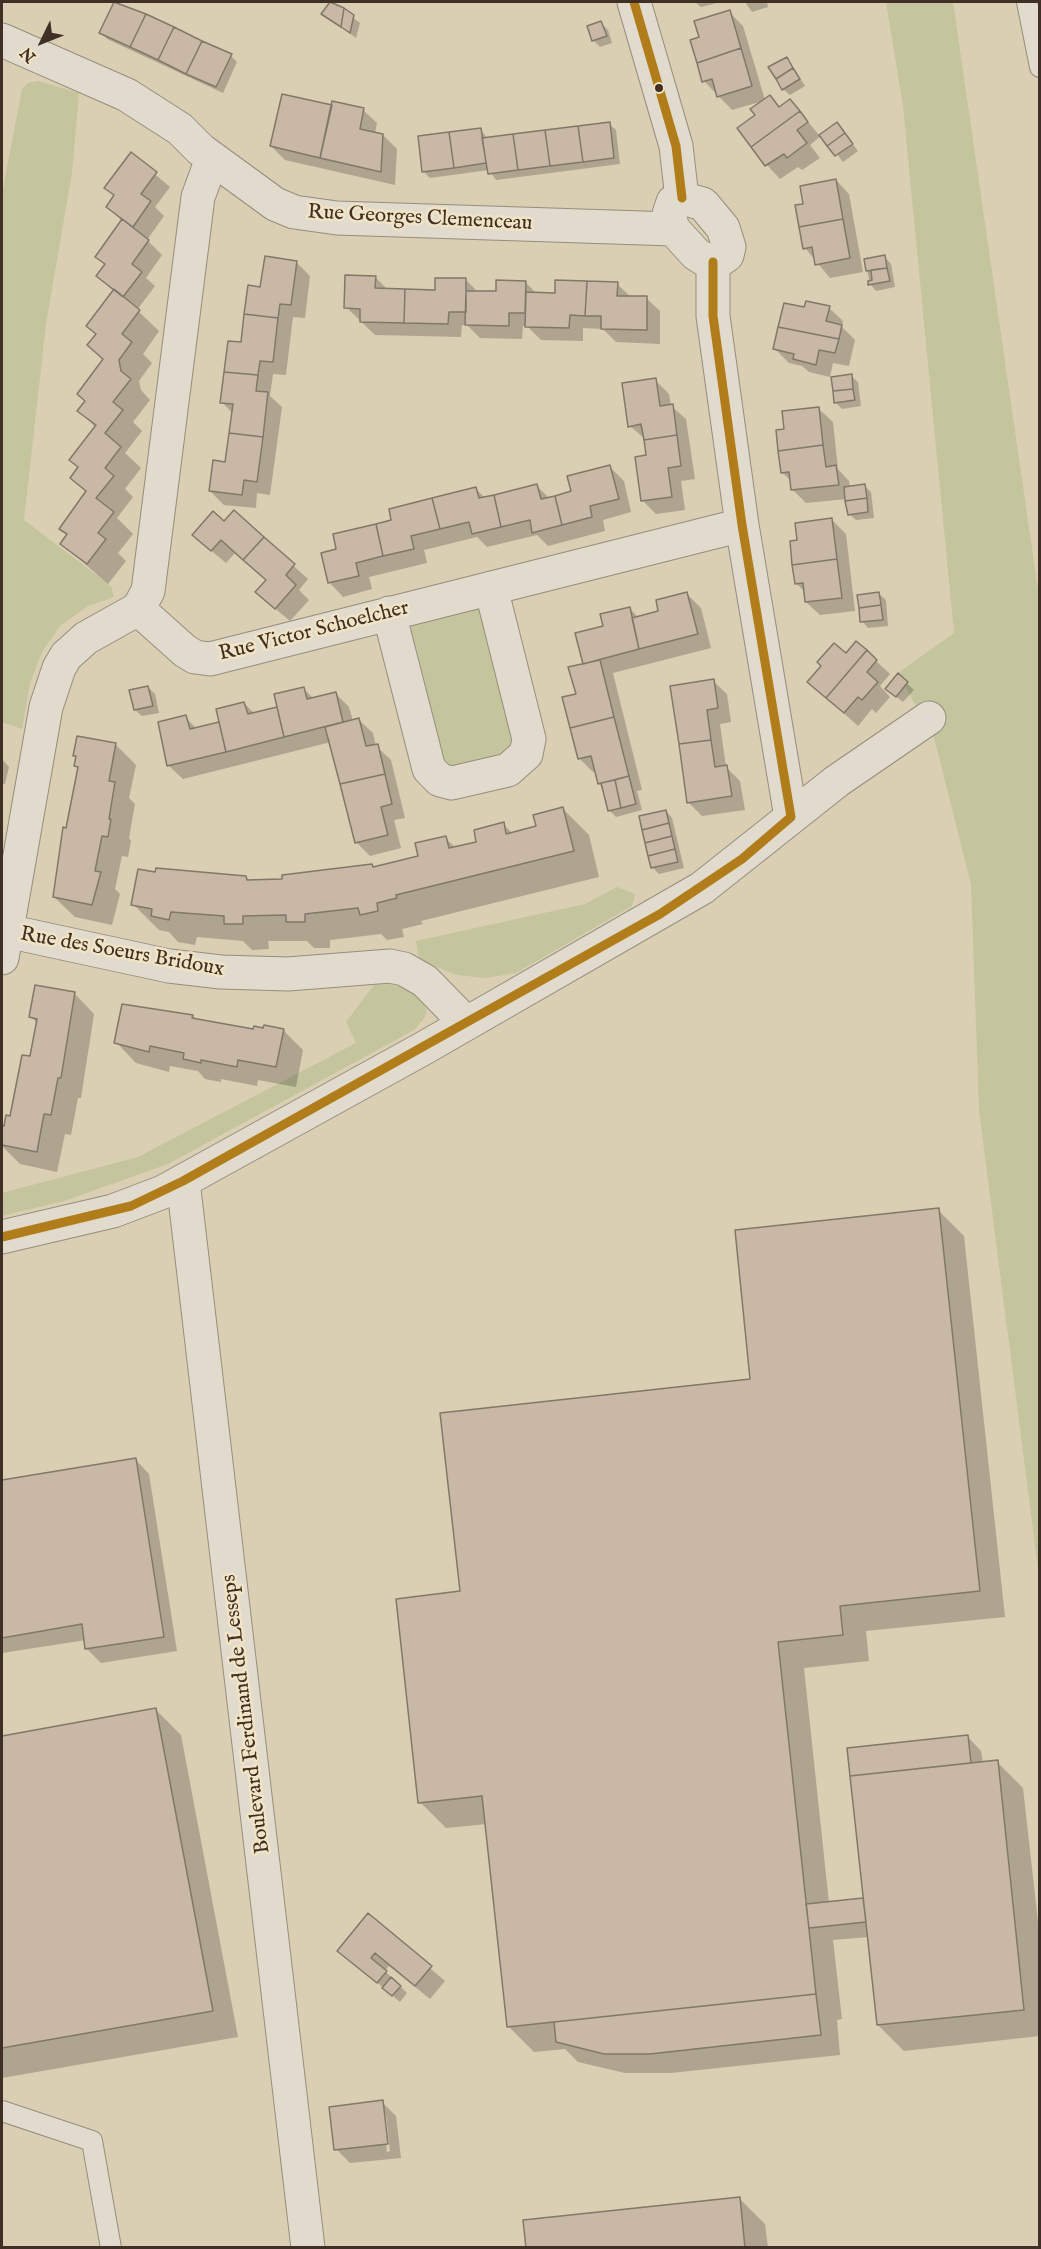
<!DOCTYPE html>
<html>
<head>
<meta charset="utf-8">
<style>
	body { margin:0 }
	#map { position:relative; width:1041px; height:2249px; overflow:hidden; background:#daceb3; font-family:"IM FELL English",serif }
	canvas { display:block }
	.frame { position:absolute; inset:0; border:3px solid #3f2f24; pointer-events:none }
	.north { position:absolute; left:12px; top:12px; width:60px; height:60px; -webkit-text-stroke:4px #f1e3c4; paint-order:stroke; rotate:227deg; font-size:16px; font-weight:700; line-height:24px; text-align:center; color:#3f2f24 }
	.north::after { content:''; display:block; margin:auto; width:21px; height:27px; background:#3f2f24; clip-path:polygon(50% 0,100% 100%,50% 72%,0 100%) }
</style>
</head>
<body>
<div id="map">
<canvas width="1041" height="2249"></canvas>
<div class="frame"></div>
<div class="north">N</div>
</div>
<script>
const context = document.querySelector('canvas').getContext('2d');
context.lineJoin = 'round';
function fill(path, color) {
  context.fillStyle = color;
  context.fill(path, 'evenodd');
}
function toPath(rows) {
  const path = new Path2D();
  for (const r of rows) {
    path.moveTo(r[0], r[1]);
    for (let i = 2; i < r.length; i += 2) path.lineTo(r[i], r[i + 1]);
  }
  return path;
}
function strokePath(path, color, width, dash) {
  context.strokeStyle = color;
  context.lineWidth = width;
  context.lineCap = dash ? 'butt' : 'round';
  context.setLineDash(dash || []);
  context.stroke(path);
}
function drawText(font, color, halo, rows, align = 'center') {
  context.font = font + ' "IM FELL English",serif';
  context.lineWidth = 5;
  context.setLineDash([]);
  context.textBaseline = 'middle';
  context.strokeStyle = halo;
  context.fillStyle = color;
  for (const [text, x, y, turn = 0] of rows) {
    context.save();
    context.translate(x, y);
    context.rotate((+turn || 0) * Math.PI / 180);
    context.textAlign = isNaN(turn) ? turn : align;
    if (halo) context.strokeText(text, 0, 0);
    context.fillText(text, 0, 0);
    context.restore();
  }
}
const green = toPath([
	[886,2,953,2,1039,597,1039,1576,979,1110,971,884,929,718,914,703,898,673,954,633,903,106],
	[38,81,79,93,72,173,46,324,24,520,111,586,114,597,88,606,60,626,42,652,30,683,22,729,2,722,2,194,22,89,28,83],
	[482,603,518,743,515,751,445,770,402,622],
	[617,887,635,894,632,906,516,973,485,978,457,975,419,960,416,941,585,904],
	[393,984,407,989,421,999,427,1011,423,1020,414,1030,168,1164,64,1201,2,1216,2,1193,138,1157,356,1043,346,1022,374,985]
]);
const shadow = toPath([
	[116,2,231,56,237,62,223,93,107,39,101,32],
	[331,2,360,23,356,38,323,13],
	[695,2,721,2,701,7],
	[745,2,767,2,768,7,752,12],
	[729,12,743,26,765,100,769,97,780,107,790,101,820,136,837,124,858,151,843,162,822,135,810,145,820,158,802,170,798,167,780,179,767,165,739,128,757,115,763,101,732,110,704,81,701,38],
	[601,23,608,30,612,43,600,47,593,40],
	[787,58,805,86,790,95,783,89],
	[333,107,363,110,377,123,375,133,383,135,397,149,395,185,285,160,271,146],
	[609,124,616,130,620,164,496,180,489,170,430,178,423,171,480,129,487,138],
	[131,154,170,187,155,207,164,216,147,240,162,255,146,278,155,286,137,310,159,331,143,354,152,363,139,381,141,390,150,400,133,422,142,431,125,453,141,468,125,489,133,497,117,518,133,534,118,553,126,561,108,584,62,544,68,535,61,529,87,493,72,478,79,468,96,428,79,411,87,401,104,361,89,345,97,335,114,292,113,287,111,289,98,276,106,266,97,257,122,221,107,207,115,196,106,188],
	[836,180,849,194,863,272,830,278,805,248,805,205],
	[885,257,891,264,895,287,876,291,870,284,865,260],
	[296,262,310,276,305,318,293,317,286,375,273,374,270,396,282,407,270,495,257,493,256,508,224,505,210,491,226,464,233,414,222,402,242,344],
	[375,277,388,290,437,291,466,280,478,292,498,293,525,282,537,294,556,295,617,284,631,297,646,298,660,311,660,344,616,342,603,329,583,328,583,341,541,340,527,326,523,326,522,339,480,338,467,325,462,325,461,337,375,335,346,307],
	[829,308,843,321,842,327,855,340,849,366,833,363,830,377,809,372,802,366,789,363,775,349,806,309],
	[851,376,858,382,861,406,842,409,835,402],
	[655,380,669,394,671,406,686,419,695,479,681,481,685,510,656,514,642,500,648,457,645,439,630,426],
	[819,409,833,422,838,469,849,481,850,488,864,486,871,492,874,518,856,520,849,514,847,499,806,503,792,489,791,481,782,472,786,430],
	[610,467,624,481,631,512,603,520,605,531,548,546,537,535,487,547,477,537,424,550,427,563,369,577,372,589,343,597,330,583,322,554,338,550,393,521,476,489,485,498,537,486,549,498,573,492],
	[234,512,308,579,299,590,309,600,290,621,271,605,267,581,235,553,226,563,208,548],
	[832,520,846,534,855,611,820,615,806,602,805,592,796,583,799,541],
	[687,594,701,608,711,648,613,673,642,790,637,791,642,810,616,817,609,810,596,772,593,772,579,758,577,695,585,665,604,627,629,608,639,618,660,613],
	[879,594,886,600,888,626,868,628,862,621],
	[846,656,876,661,890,674,880,686,890,697,876,713,872,709,858,726,809,682],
	[899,676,914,690,903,702,894,695],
	[713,681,727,694,731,722,720,724,726,767,740,781,745,810,702,816,688,802,671,687],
	[148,687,155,694,159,713,142,716,135,710],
	[303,688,314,699,335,693,349,707,353,721,359,720,373,733,376,746,391,760,405,818,394,820,401,848,370,856,356,842,331,742,183,779,169,766,185,717,197,729,220,723,244,703,255,714,278,708],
	[116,745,136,765,129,798,135,804,129,838,131,841,128,857,122,856,115,889,120,894,112,925,75,917,54,897,79,769,76,766,77,757,75,755],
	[2,759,9,767,5,784,3,784,2,788],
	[563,809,589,835,599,877,421,921,423,924,402,929,404,937,387,940,381,934,330,940,330,948,314,948,307,941,268,941,269,949,252,950,243,941,197,937,195,945,178,942,169,932,159,930,133,904,157,874,245,877,249,881,284,881,371,865,374,868,419,857,445,838,456,848,478,843,503,824,513,834,538,827],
	[666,811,672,818,684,868,659,874,652,867],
	[74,993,94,1014,81,1098,78,1098,71,1135,65,1134,57,1172,20,1164,2,1146,2,1133,3,1127,6,1127,11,1117,32,1058,38,1024,31,1017],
	[193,1016,197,1020,254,1031,283,1030,303,1050,296,1087,258,1080,257,1086,221,1079,221,1082,205,1079,198,1071,170,1066,169,1072,136,1063,116,1042],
	[938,1210,964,1236,1005,1617,866,1631,869,1661,804,1668,829,1903,865,1899,968,1737,981,1751,983,1763,997,1762,1023,1788,1040,1940,1040,2036,904,2051,878,2025,869,1937,833,1940,842,2019,837,2020,840,2055,671,2073,625,2073,578,2062,565,2049,534,2052,508,2026,487,1824,446,1828,420,1802,462,1592,752,1380],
	[136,1460,149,1474,177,1651,101,1663,87,1649,86,1640,2,1653,2,1481],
	[155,1709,181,1735,238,2037,2,2078,2,1738],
	[368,1915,445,1981,430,1999,389,1966,385,1971,407,1993,400,2002,339,1950],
	[382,2102,396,2116,401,2158,350,2163,336,2149],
	[383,2115,386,2115,390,2151,387,2152],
	[739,2198,765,2224,768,2248,528,2248]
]);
const building = toPath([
	[114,2,146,14,130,47,99,33,114,2],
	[330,2,344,8,341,27,321,14,330,2],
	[344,8,354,15,350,33,341,27,344,8],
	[730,10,741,48,697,63,690,40,699,37,694,21,730,10],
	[146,14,174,27,158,60,130,47,146,14],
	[601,21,607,36,592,41,587,26,601,21],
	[174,27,202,41,186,74,158,60,174,27],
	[202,41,232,54,216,87,186,74,202,41],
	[741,48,752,86,717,97,712,79,702,82,697,63,741,48],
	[787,57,793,68,776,79,768,67,787,57],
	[793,68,800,79,782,90,776,79,793,68],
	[282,94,332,105,320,158,270,146,282,94],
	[770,95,779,107,790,99,800,111,751,147,737,128,755,115,750,109,770,95],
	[332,101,364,108,360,129,383,134,381,172,320,158,332,101],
	[800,111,808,122,797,130,807,143,787,158,784,154,765,166,751,147,800,111],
	[610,122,614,158,583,162,578,126,610,122],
	[837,122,845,133,827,146,819,135,837,122],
	[578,126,583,162,550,166,545,130,578,126],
	[481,128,486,163,454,168,449,132,481,128],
	[545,130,550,166,518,170,513,134,545,130],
	[449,132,454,168,422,172,418,136,449,132],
	[845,133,853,144,835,156,827,146,845,133],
	[513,134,518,170,488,174,482,138,513,134],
	[131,152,157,172,141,194,151,201,133,227,106,207,114,195,104,188,131,152],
	[836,179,843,219,799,227,795,205,803,204,800,186,836,179],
	[122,219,149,240,132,264,142,272,123,297,96,276,105,264,95,257,122,219],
	[843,219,850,258,815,265,812,247,803,249,799,227,843,219],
	[885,255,887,268,866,271,864,259,885,255],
	[265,256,297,261,291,305,280,304,278,318,244,314,248,285,260,287,265,256],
	[887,268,890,281,868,285,868,281,872,280,871,270,887,268],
	[345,275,376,276,375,288,405,289,404,323,360,322,360,309,344,308,345,275],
	[435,278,466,278,466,312,449,312,448,324,404,323,405,289,435,290,435,278],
	[496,280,526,281,525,313,509,313,509,326,465,325,466,291,496,291,496,280],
	[555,280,587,281,585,316,570,315,569,328,525,327,526,292,555,293,555,280],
	[587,281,618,282,617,296,647,296,647,330,601,329,601,316,585,316,587,281],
	[114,289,140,310,122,334,132,342,119,360,121,371,131,379,113,402,123,410,105,433,121,447,105,468,114,476,96,498,114,512,98,533,106,539,87,564,60,544,67,534,59,529,86,491,70,478,78,467,69,460,96,425,77,411,85,401,77,394,103,359,87,345,96,334,86,326,114,289],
	[806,301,830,306,826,321,842,325,839,339,778,327,784,303,804,307,806,301],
	[244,314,278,318,273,362,260,361,258,375,224,372,228,341,241,342,244,314],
	[778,327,839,339,835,353,819,350,816,365,793,359,794,354,773,349,778,327],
	[224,372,258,375,256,391,268,392,263,437,229,433,233,404,220,403,224,372],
	[852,374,853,389,833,391,831,377,852,374],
	[656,378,660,406,673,404,677,435,644,440,641,424,628,427,622,383,656,378],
	[853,389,855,400,834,403,833,391,853,389],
	[819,407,823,445,778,451,776,430,784,429,782,411,819,407],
	[229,433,263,437,257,482,244,480,242,495,209,491,213,460,225,462,229,433],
	[677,435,681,466,668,468,672,497,641,501,635,457,646,455,644,440,677,435],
	[823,445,826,467,836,465,839,485,791,490,789,472,781,473,778,451,823,445],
	[610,465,619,499,590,506,592,517,562,525,555,496,571,491,567,476,610,465],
	[537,484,541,499,555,496,562,525,532,533,530,520,501,527,494,495,537,484],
	[865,484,867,498,845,501,844,487,865,484],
	[476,487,479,498,494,495,501,527,472,534,469,522,440,529,432,498,476,487],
	[432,498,440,529,411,536,414,549,383,556,376,524,391,520,389,509,432,498],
	[867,498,868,512,848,515,845,501,867,498],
	[234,510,264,537,243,560,221,540,211,551,192,535,213,511,224,521,234,510],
	[832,518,837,559,792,565,790,541,797,540,795,523,832,518],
	[376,524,383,556,356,563,359,576,328,583,321,553,336,549,333,534,376,524],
	[264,537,295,564,286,575,296,585,275,609,255,592,266,580,243,560,264,537],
	[837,559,842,598,805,602,803,583,795,584,792,565,837,559],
	[687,592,698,634,639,649,632,618,658,611,656,600,687,592],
	[879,592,881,605,859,608,857,595,879,592],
	[881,605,883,620,860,622,859,608,881,605],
	[630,607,639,649,583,664,575,633,603,626,600,614,630,607],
	[856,641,867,650,826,698,807,682,821,666,817,662,834,643,846,653,856,641],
	[867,650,877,660,867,672,878,682,862,700,858,697,844,713,826,698,867,650],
	[600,660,614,717,570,728,562,697,576,694,568,667,600,660],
	[898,673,908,682,896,697,885,689,898,673],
	[714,679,718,708,707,710,711,740,679,744,670,686,714,679],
	[148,686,153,706,134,710,129,690,148,686],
	[304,687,307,699,336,692,343,722,284,737,274,694,304,687],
	[244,702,248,714,277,707,284,737,226,752,216,709,244,702],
	[186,715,190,729,219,722,226,752,167,766,158,722,186,715],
	[614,717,629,776,598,784,591,756,578,759,570,728,614,717],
	[359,718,366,746,378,744,385,774,340,784,325,727,359,718],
	[77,736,116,743,109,781,115,782,109,819,111,819,108,837,102,836,95,871,101,872,92,905,53,897,63,827,66,828,78,767,74,766,76,756,73,756,77,736],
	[711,740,715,767,727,765,732,796,687,803,679,744,711,740],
	[385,774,392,804,381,807,388,835,355,843,340,784,385,774],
	[629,776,636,804,621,808,615,780,629,776],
	[615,780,621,808,608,811,601,783,615,780],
	[563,807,574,851,396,895,397,898,377,903,378,911,360,915,358,908,305,914,305,922,286,922,286,915,243,916,243,924,224,924,224,916,171,912,169,920,151,916,152,909,131,905,138,869,155,872,156,868,246,876,247,880,282,879,282,875,372,864,373,867,418,856,415,843,446,836,449,848,476,842,474,830,504,822,506,834,536,826,533,815,563,807],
	[666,810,669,823,642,830,639,816,666,810],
	[669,823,672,836,645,843,642,830,669,823],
	[672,836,675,849,648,856,645,843,672,836],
	[675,849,678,862,651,868,648,856,675,849],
	[35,985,75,992,61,1078,58,1078,51,1115,44,1114,37,1152,2,1145,2,1125,4,1126,6,1115,10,1116,22,1055,30,1056,37,1019,29,1017,35,985],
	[122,1004,193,1015,192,1018,253,1029,254,1026,263,1028,264,1025,284,1029,276,1067,238,1060,237,1067,201,1060,201,1063,183,1059,184,1053,150,1046,149,1052,114,1043,122,1004],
	[939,1208,980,1591,840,1606,843,1635,778,1642,816,1994,507,2027,482,1796,418,1803,396,1599,460,1591,440,1413,750,1379,735,1230,939,1208],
	[136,1458,164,1637,85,1649,82,1624,2,1638,2,1480,136,1458],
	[156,1708,213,2011,2,2048,2,1736,156,1708],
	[968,1735,971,1763,850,1776,847,1748,968,1735],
	[998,1760,1024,2010,877,2025,850,1776,998,1760],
	[863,1898,866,1922,809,1928,806,1904,863,1898],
	[368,1913,432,1966,415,1986,375,1953,371,1958,387,1971,377,1983,337,1951,368,1913],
	[391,1977,401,1986,392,1996,382,1988,391,1977],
	[816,1994,821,2035,650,2054,604,2054,556,2042,554,2022,816,1994],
	[383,2100,388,2144,334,2150,329,2107,383,2100],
	[740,2197,745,2248,526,2248,523,2220,740,2197]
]);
const service = toPath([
	[1027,2,1040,67],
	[2,2111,92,2141,111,2248]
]);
const minor = toPath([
	[634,2,676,146,682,198],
	[2,40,127,95,180,129,201,150,275,204,294,212,337,218,673,229],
	[682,198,703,204,723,228,729,247,727,255,720,260,707,261,696,254,673,229,669,214,673,202,682,198],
	[713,262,713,316,742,525,791,817],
	[138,609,185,651,195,657,210,659,742,525],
	[389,613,429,769,440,780,452,783,508,770,526,754,529,739,491,588],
	[7,931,169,966,221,972,288,974,390,966,404,969,425,981,466,1023],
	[2,958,46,707,59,668,66,656,86,638,138,609,148,591,198,197,212,159],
	[183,1181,308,2248],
	[2,1237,113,1211,163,1192,424,1048,702,888,837,781,929,718]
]);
const bus1 = toPath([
	[634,2,676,146,682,198],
	[713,262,713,316,742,525,791,817],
	[2,1237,131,1206,183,1181,660,914,742,859,791,817]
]);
const markers = [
	[659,88,5,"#3f2f24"]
];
const streetNames = [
	["Rue Georges Clemenceau",420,219,3],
	["Rue Victor Schoelcher",314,632,-14],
	["Rue des Soeurs Bridoux",122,953,10],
	["Boulevard Ferdinand de Lesseps",247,1714,-97]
];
fill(green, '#c4c59c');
fill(shadow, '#0003');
fill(building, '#c8b8a5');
strokePath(building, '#807869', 1.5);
strokePath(service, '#968d7d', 22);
strokePath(minor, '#968d7d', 35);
strokePath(service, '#e1dbce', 20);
strokePath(minor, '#e1dbce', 33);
strokePath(bus1, '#b17d1a', 9);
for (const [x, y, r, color] of markers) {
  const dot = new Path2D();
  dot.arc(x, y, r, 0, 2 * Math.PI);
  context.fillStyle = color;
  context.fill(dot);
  strokePath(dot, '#f1e3c4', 2);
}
drawText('21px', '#3f2f24', '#f1e3c4', streetNames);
</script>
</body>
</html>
